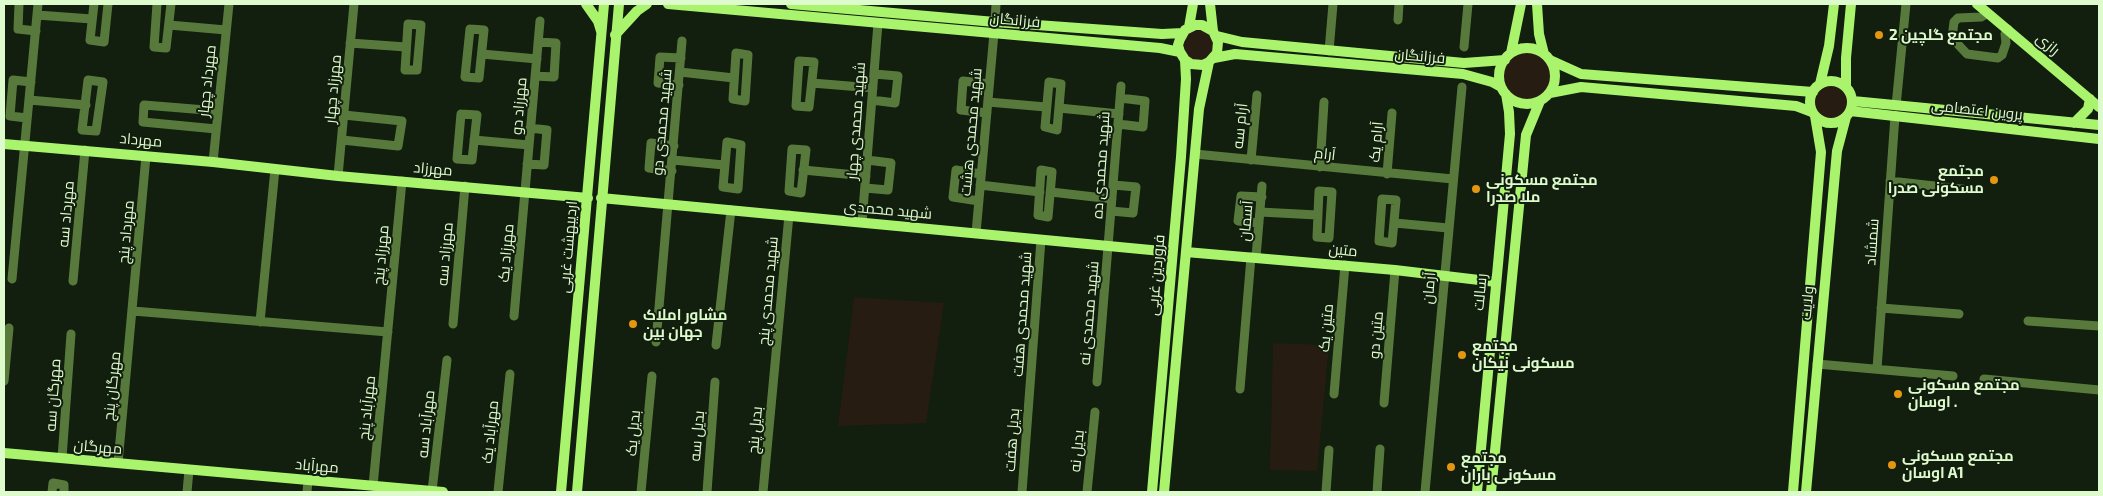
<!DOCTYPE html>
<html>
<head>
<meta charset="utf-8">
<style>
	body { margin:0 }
	#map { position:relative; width:2103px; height:496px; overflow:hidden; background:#121e0e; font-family:"Exo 2",sans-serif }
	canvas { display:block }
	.frame { position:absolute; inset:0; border:5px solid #defbce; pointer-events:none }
</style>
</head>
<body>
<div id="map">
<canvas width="2103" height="496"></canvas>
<div class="frame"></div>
</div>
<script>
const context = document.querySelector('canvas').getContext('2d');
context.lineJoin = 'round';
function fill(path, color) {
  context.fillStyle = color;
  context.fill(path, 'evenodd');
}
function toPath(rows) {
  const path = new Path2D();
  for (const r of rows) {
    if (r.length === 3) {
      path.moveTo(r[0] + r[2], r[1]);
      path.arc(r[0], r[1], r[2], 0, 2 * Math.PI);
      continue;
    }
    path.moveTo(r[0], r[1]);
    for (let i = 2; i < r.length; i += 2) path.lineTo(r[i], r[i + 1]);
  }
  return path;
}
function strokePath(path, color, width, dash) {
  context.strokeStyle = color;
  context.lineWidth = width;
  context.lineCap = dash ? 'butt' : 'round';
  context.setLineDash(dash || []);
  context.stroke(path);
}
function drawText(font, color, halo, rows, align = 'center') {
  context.font = font + ' "Exo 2",Cairo,sans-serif';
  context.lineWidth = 4;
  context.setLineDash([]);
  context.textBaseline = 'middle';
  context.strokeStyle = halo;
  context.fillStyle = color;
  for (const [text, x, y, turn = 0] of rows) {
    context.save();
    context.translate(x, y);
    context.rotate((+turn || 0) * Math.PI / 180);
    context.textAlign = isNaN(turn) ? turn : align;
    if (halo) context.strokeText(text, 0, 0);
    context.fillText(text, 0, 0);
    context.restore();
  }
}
const green = toPath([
	[1199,45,15],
	[1528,76,24],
	[1831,102,16],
	[854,297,944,303,926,423,838,426],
	[1273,343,1329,345,1317,471,1270,470]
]);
const street = toPath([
	[19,4,18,29,36,31],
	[94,4,90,40,104,42,108,4],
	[157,4,154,47,166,48,171,4],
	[1988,13,1981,17,1958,18,1954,22,1952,38,1967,54,1998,58,2002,55,2006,43,2005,34,2008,29],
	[37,15,92,19],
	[1398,20,1399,4],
	[995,22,996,4],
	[408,24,421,25,417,70,405,70,408,24],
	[169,25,226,30],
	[470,29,484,30,479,78,465,77,470,29],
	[350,43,406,47],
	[1464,47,1468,4],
	[1329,51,1333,4],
	[736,53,748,55,745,101,733,99,736,53],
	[482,54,537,59],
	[799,61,814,62,809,107,796,106,799,61],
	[680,72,734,78],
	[535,76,554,77,556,43,538,42],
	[88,80,103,82,96,131,82,130,88,80],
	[1049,82,1061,84,1057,130,1045,127,1049,82],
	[812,83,873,88],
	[679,85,658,83,660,57,681,58],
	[29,100,86,105],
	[872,100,895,103,898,76,874,74],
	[988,102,1046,107],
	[1896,106,1906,4],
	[1059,108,1119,114],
	[987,113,961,110,963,81,989,84],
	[461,114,477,115,472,160,457,159,461,114],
	[27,118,10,116,13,80,31,82],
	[1118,124,1143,127,1145,101,1120,98],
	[216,129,143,122,144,105,218,111],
	[342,140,398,146,402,121,344,115],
	[474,140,529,145],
	[727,142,741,145,738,189,723,187,727,142],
	[792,149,806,150,801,193,789,191,792,149],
	[1195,154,1453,179],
	[673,160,724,165],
	[1251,160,1257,95],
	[213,162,229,4],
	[527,164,544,165,547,130,530,128],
	[1320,167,1324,102],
	[803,170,866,176],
	[1041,170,1052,172,1048,217,1038,215,1041,170],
	[672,171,649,168,651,143,674,146],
	[1387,174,1392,113],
	[338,176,354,4],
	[1890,181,1970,190],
	[980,185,1040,192],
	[865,188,888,190,891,163,867,160],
	[1319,191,1332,192,1329,238,1317,237,1319,191],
	[1051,192,1112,199],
	[1382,199,1396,200,1392,243,1379,241,1382,199],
	[979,201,953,197,956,170,981,174],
	[1111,211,1133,213,1136,187,1114,185],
	[1260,212,1317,215],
	[862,222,878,23],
	[1259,223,1238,221,1241,196,1262,197],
	[1395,223,1448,228],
	[976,233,994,33],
	[1256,257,1262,186],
	[12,279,38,4],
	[73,281,85,150],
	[1881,308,1959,314],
	[133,311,388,332],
	[514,316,540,21],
	[2028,321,2099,326],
	[260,322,275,169],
	[453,324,465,186],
	[656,342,682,41],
	[716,345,731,210],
	[1817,364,1953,376],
	[1877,369,1895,116],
	[1984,379,2099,390],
	[4,381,9,328],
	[1097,382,1121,86],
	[1240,389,1251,257],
	[1334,394,1345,265],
	[1384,403,1395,270],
	[62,458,71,334],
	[118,463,146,156],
	[373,486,402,181],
	[432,491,447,360],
	[52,492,53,483,64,485,64,492],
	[187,492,189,470],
	[307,492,308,480],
	[498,492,510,374],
	[641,492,652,376],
	[707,492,715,382],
	[763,492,789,215],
	[1022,492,1041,240],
	[1087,492,1095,412],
	[1326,492,1329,450],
	[1377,492,1380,449],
	[1425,492,1462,87]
]);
const secondary = toPath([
	[586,4,598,21,601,31],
	[668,4,1160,48,1180,52],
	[791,4,995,22,1162,34,1183,33],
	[1210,4,1213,31,1218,42,1217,53,1209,62,1203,65,1191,64,1185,60,1180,52,1178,45,1180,39,1185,30,1195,25,1202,25,1213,31],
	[1537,4,1539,34,1544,54],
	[1977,4,2099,107],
	[1189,27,1193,4],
	[615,35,637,11,647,4],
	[1217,36,1242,42,1464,63,1505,60],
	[1527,76,28],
	[1511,53,1521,4],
	[1214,58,1235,54,1463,74,1492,82,1501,87],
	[1550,60,1581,74,1813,92],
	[1831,102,21],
	[1820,84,1829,46,1834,4],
	[1846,87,1846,58,1851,4],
	[1550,93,1581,87,1796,106,1812,112],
	[1853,101,2099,125],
	[1850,111,2099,139],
	[2074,123,2088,109,2090,99],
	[4,144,213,162,338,176,588,198],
	[601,198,1172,252],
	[1186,252,1395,270,1496,282],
	[4,453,443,492],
	[561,492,604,4],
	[577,492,619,4],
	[1152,492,1181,157,1186,79,1185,60],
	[1164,492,1199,109,1209,62],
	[1477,492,1510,134,1509,112,1506,94],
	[1491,492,1526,135,1540,101],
	[1793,492,1821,152,1815,116],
	[1806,492,1837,151,1846,117]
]);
const markers = [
	[1879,35,5,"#e59611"],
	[1994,180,5,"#e59611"],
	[1476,189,5,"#e59611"],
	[633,324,5,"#e59611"],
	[1462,355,5,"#e59611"],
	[1898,394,5,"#e59611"],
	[1892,465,5,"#e59611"],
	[1451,467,5,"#e59611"]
];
const streetNames = [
	["فرزانگان",1015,20,5],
	["رازی",2048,44,40],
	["فرزانگان",1420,56,5],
	["مهرداد چهار",207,81,-84],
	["مهرزاد چهار",333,89,-85],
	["مهرزاد دو",519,106,-85],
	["پروین اعتصامی",1977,110,6],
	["شهید محمدی چهار",856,121,-86],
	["شهید محمدی دو",662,122,-85],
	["آرام سه",1240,126,-84],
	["شهید محمدی هشت",971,132,-85],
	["مهرداد",141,140,5],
	["آرام یک",1376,142,-85],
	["آرام",1325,154,6],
	["شهید محمدی ده",1101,165,-86],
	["مهرزاد",433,169,5],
	["شهید محمدی",888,210,5],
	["مهرداد سه",66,214,-85],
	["آسمان",1246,221,-85],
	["مهرداد پنج",126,232,-85],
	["شمشاد",1872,242,-86],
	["اردیبهشت غربی",568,247,-85],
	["متین",1343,250,5],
	["مهرزاد یک",506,253,-85],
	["مهرزاد سه",445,254,-85],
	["مهرزاد پنج",381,255,-85],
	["فروردین غربی",1156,275,-85],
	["آرمان",1429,288,-85],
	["شهید محمدی پنج",768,291,-85],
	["رسالت",1480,292,-85],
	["ولایت",1807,303,-85],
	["شهید محمدی نه",1089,313,-85],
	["شهید محمدی هفت",1022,314,-86],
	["متین یک",1326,328,-85],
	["متین دو",1376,335,-85],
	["مهرگان پنج",112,386,-84],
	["مهرگان سه",53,395,-86],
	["مهرآباد پنج",367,408,-84],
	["مهرآباد سه",426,424,-84],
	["بدیل پنج",755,430,-85],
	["مهرآباد یک",490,432,-84],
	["بدیل یک",633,433,-85],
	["بدیل سه",697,436,-85],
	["بدیل هفت",1012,440,-86],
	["مهرگان",98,447,5],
	["بدیل نه",1077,451,-85],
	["مهرآباد",317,466,5]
];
const poiNames = [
	["مجتمع گلچین 2",1889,35],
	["مجتمع",1984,171,"right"],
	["مسکونی صدرا",1984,188,"right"],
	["مجتمع مسکونی",1486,180],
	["ملا صدرا",1486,197],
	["مشاور املاک",643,315],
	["جهان بین",643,332],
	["مجتمع",1472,346],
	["مسکونی نیکان",1472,363],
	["مجتمع مسکونی",1908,385],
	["اوسان .",1908,402],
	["مجتمع مسکونی",1902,456],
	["اوسان A1",1902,473],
	["مجتمع",1461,458],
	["مسکونی باران",1461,475]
];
fill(green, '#271c11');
strokePath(street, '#577a3c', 9);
strokePath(secondary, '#a9f46c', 10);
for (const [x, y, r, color] of markers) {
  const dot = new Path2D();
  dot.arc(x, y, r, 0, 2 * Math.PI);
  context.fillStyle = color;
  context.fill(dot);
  strokePath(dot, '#121e0e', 2);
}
drawText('15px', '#defbce', '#121e0e', streetNames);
drawText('bold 15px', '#defbce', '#121e0e', poiNames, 'left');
</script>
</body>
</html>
